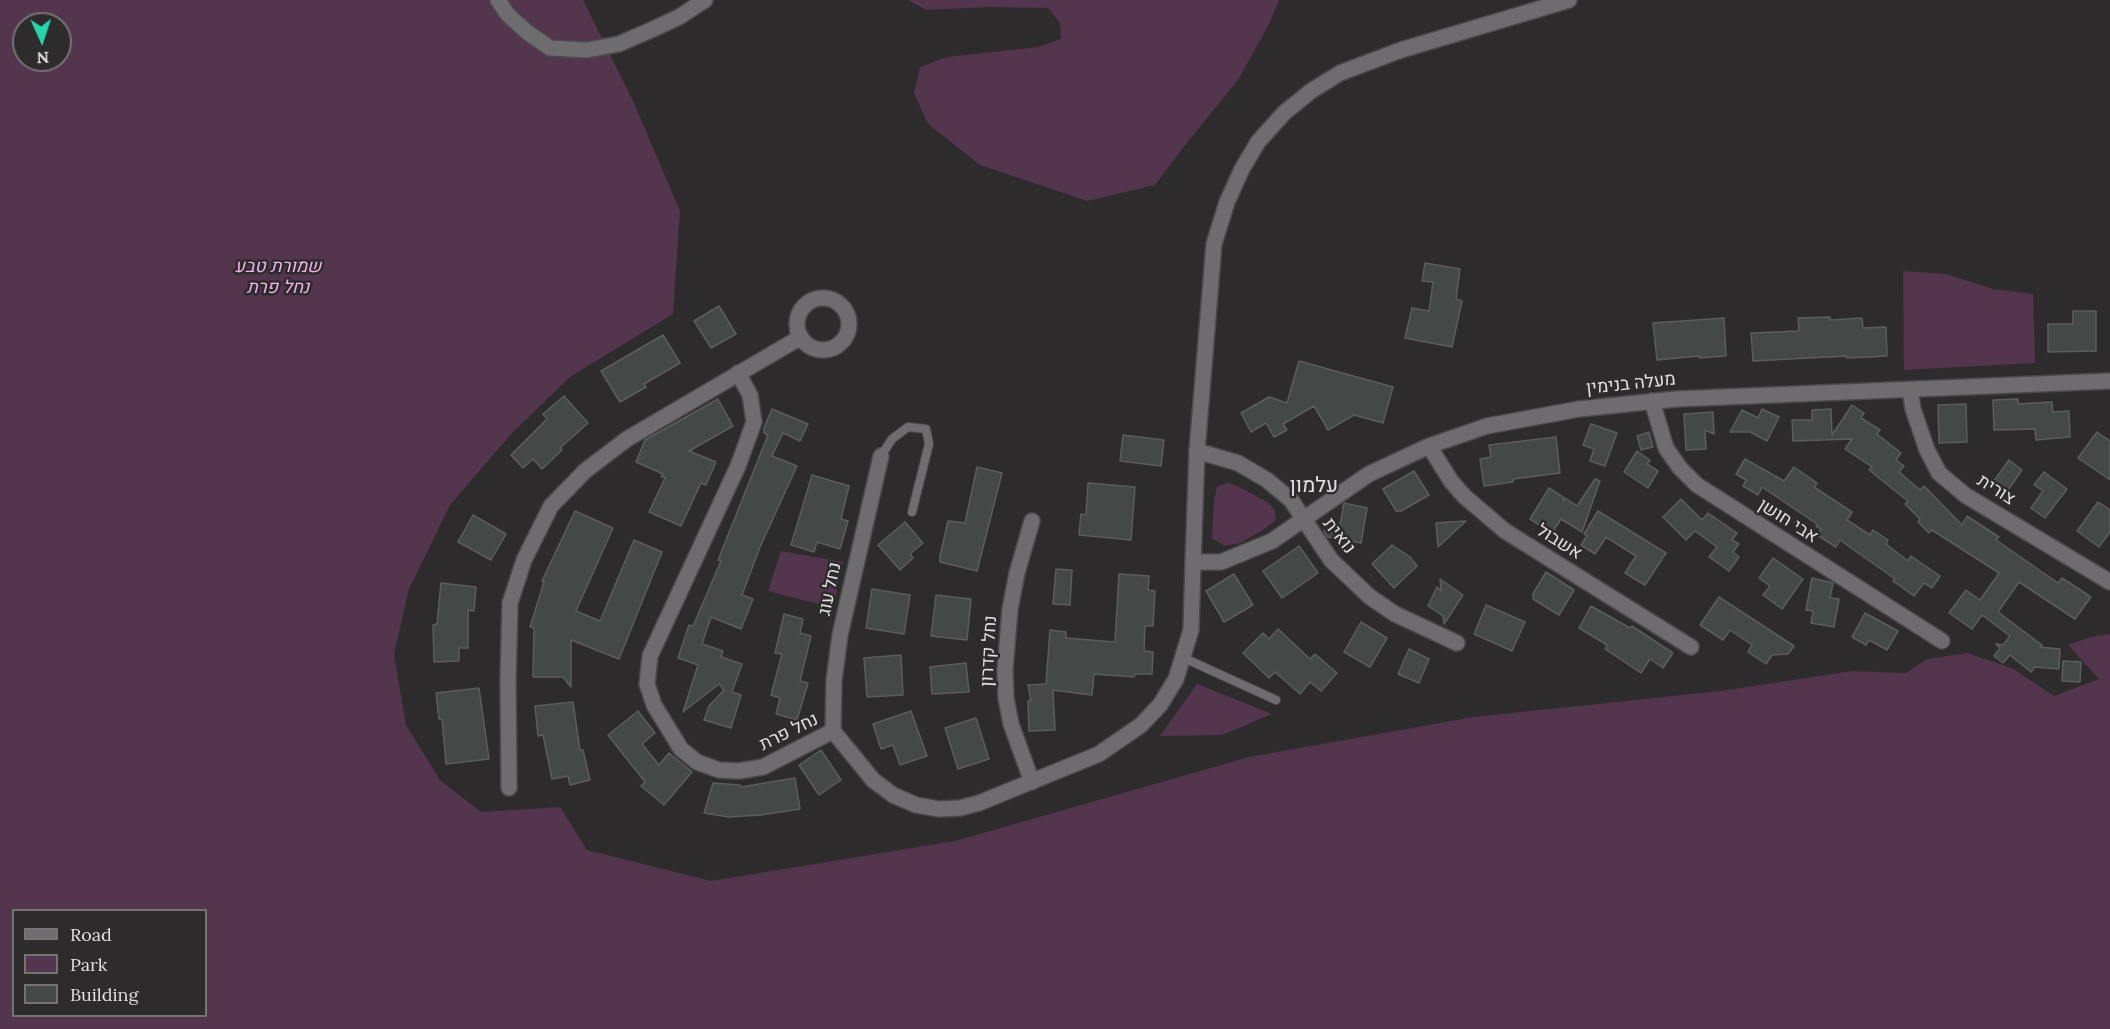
<!DOCTYPE html>
<html>
<head>
<meta charset="utf-8">
<style>
	body { margin:0 }
	#map { position:relative; width:2110px; height:1029px; overflow:hidden; background:#2e2b2d; font-family:Lora,serif }
	canvas { display:block }
	.legend { position:absolute; left:12px; top:909px; width:195px; height:108px; box-sizing:border-box; background:#2e2b2d; border:2px solid #767375; margin:0; padding:8px 10px; list-style:none; font-size:18px; color:#e2e0e2 }
	.legend li { display:flex; align-items:center; gap:12px; height:30px }
	.legend b { width:30px; border:2px solid #767375 }
	.north { position:absolute; left:12px; top:12px; width:60px; height:60px; box-sizing:border-box; background:#2e2b2d; border:2px solid #767375; border-radius:50%; rotate:177deg; font-size:16px; font-weight:700; line-height:24px; text-align:center; color:#e2e0e2 }
	.north::after { content:''; display:block; margin:auto; width:21px; height:27px; background:#27d5ad; clip-path:polygon(50% 0,100% 100%,50% 72%,0 100%) }
</style>
</head>
<body>
<div id="map">
<canvas width="2110" height="1029"></canvas>
<ul class="legend">
<li><b style="height:8px;background:#6f6c6f"></b>Road</li>
<li><b style="height:16px;background:#53354e"></b>Park</li>
<li><b style="height:16px;background:#444847"></b>Building</li>
</ul>
<div class="north">N</div>
</div>
<script>
const context = document.querySelector('canvas').getContext('2d');
context.lineJoin = 'round';
function fill(path, color) {
  context.fillStyle = color;
  context.fill(path, 'evenodd');
}
function toPath(rows) {
  const path = new Path2D();
  for (const r of rows) {
    if (r.length === 3) {
      path.moveTo(r[0] + r[2], r[1]);
      path.arc(r[0], r[1], r[2], 0, 2 * Math.PI);
      continue;
    }
    path.moveTo(r[0], r[1]);
    for (let i = 2; i < r.length; i += 2) path.lineTo(r[i], r[i + 1]);
  }
  return path;
}
function strokePath(path, color, width, dash) {
  context.strokeStyle = color;
  context.lineWidth = width;
  context.lineCap = dash ? 'butt' : 'round';
  context.setLineDash(dash || []);
  context.stroke(path);
}
function drawText(font, color, halo, rows, align = 'center') {
  context.font = font + ' Lora,Heebo,serif';
  context.lineWidth = 5;
  context.setLineDash([]);
  context.textBaseline = 'middle';
  context.strokeStyle = halo;
  context.fillStyle = color;
  for (const [text, x, y, turn = 0] of rows) {
    context.save();
    context.translate(x, y);
    context.rotate((+turn || 0) * Math.PI / 180);
    context.textAlign = isNaN(turn) ? turn : align;
    if (halo) context.strokeText(text, 0, 0);
    context.fillText(text, 0, 0);
    context.restore();
  }
}
const green = toPath([
	[0,0,583,0,634,103,680,211,673,314,570,377,512,433,450,505,409,589,394,654,406,725,440,780,481,812,560,807,587,850,711,881,955,841,1249,757,1474,717,1721,691,1852,671,1906,673,1927,659,1967,653,2012,668,2054,696,2099,679,2068,645,2091,637,2110,634,2110,1029,0,1029],
	[24,24,60,24,60,60,24,60],
	[14,910,206,910,206,1016,14,1016],
	[908,0,1279,0,1269,24,1238,80,1186,144,1155,185,1087,201,980,165,928,124,914,93,920,67,947,57,1038,47,1061,39,1060,23,1048,8,989,7,926,10],
	[1903,271,1946,274,1993,289,2033,294,2035,363,1904,370],
	[1228,483,1238,486,1269,503,1275,511,1276,520,1263,530,1240,543,1224,546,1212,538,1214,501,1217,486],
	[781,551,843,562,833,608,768,591],
	[1197,684,1272,714,1222,735,1160,736]
]);
const building = toPath([
	[1425,263,1460,269,1456,299,1462,301,1452,347,1405,338,1412,308,1429,311,1433,282,1422,281,1425,263],
	[719,306,736,334,711,348,694,321,719,306],
	[2073,311,2096,311,2096,351,2048,352,2048,324,2073,324,2073,311],
	[1830,317,1830,320,1862,318,1863,328,1886,327,1887,356,1847,358,1846,356,1753,361,1751,333,1799,331,1798,318,1830,317],
	[1724,318,1726,356,1699,358,1699,356,1657,360,1653,323,1724,318],
	[663,335,680,363,644,384,646,387,620,402,601,371,663,335],
	[1299,361,1393,387,1383,423,1354,415,1328,430,1314,406,1283,424,1287,430,1274,437,1266,423,1251,432,1241,413,1269,397,1287,403,1299,361],
	[564,396,588,423,560,448,562,450,542,469,533,459,523,468,511,455,547,419,543,414,564,396],
	[718,399,733,426,689,451,716,462,706,485,701,483,681,526,649,512,665,478,661,476,663,474,636,462,645,440,718,399],
	[2018,399,2018,404,2052,402,2053,412,2069,411,2070,437,2036,440,2035,429,1994,430,1993,400,2018,399],
	[1966,404,1967,442,1939,443,1938,405,1966,404],
	[1852,405,1864,413,1861,418,1880,430,1877,434,1901,453,1896,460,1904,466,1899,472,1920,490,1924,486,1962,525,1967,516,1999,537,1996,540,2058,583,2062,578,2091,597,2075,619,2019,582,1998,612,2042,645,2040,647,2060,649,2059,669,2035,667,2031,672,2010,655,2003,663,1994,656,2000,648,1996,644,2003,645,2010,636,1982,615,1972,629,1949,613,1966,590,1980,600,1999,573,1932,530,1929,533,1918,522,1920,519,1905,504,1908,501,1869,470,1872,467,1845,449,1852,439,1793,441,1792,420,1812,420,1812,410,1831,409,1832,435,1852,405],
	[772,409,808,424,800,441,783,433,772,456,797,466,760,547,742,595,753,599,741,629,711,617,702,644,723,651,721,657,742,664,732,692,741,695,731,728,704,720,709,706,724,690,719,684,683,712,698,665,678,658,689,625,693,626,721,561,718,560,768,435,764,433,764,428,772,409],
	[1762,409,1779,417,1767,441,1750,432,1730,432,1742,410,1758,418,1762,409],
	[1713,412,1714,434,1705,430,1706,449,1686,450,1684,414,1713,412],
	[1591,424,1617,433,1605,466,1590,461,1594,449,1583,445,1591,424],
	[1649,432,1653,447,1641,450,1637,436,1649,432],
	[2097,432,2110,441,2110,480,2078,458,2097,432],
	[1123,435,1164,440,1161,466,1120,461,1123,435],
	[1556,437,1560,473,1513,479,1513,482,1484,486,1480,459,1491,457,1489,445,1556,437],
	[1637,451,1650,460,1647,464,1658,471,1648,488,1624,472,1637,451],
	[1745,459,1784,481,1794,467,1817,483,1814,487,1852,512,1847,520,1870,535,1873,530,1888,540,1886,544,1908,561,1911,556,1940,576,1932,588,1924,583,1914,596,1893,581,1895,579,1840,540,1836,547,1817,535,1821,529,1816,526,1817,524,1762,487,1758,495,1743,486,1746,480,1736,474,1745,459],
	[2009,460,2022,470,2008,490,1994,481,2009,460],
	[977,467,1002,473,977,571,940,562,940,556,948,521,965,523,977,467],
	[1414,471,1429,495,1401,511,1396,511,1383,489,1414,471],
	[2044,472,2067,489,2045,518,2031,508,2043,491,2034,485,2044,472],
	[812,475,849,486,841,519,848,521,840,549,817,542,814,552,791,545,812,475],
	[1595,479,1600,481,1582,532,1561,519,1552,533,1530,519,1549,488,1563,497,1564,501,1565,498,1577,506,1595,479],
	[1088,483,1135,487,1131,540,1079,535,1081,514,1086,515,1088,483],
	[1681,499,1702,520,1708,513,1737,533,1732,540,1739,544,1733,552,1739,557,1729,571,1709,557,1717,547,1695,531,1686,540,1663,517,1681,499],
	[2098,502,2110,510,2110,532,2099,547,2077,531,2098,502],
	[1344,503,1367,508,1361,543,1327,537,1324,531,1339,530,1344,503],
	[575,511,613,528,576,611,600,621,634,540,662,552,619,659,571,640,571,687,563,677,533,677,534,628,530,627,544,582,542,581,575,511],
	[1598,511,1666,553,1645,585,1625,573,1636,556,1606,537,1595,554,1581,545,1587,536,1584,534,1598,511],
	[473,515,506,534,491,560,458,542,473,515],
	[1466,521,1438,547,1436,523,1466,521],
	[905,522,923,543,910,554,913,558,900,570,878,545,905,522],
	[1392,545,1410,557,1417,566,1394,588,1372,564,1392,545],
	[1299,546,1318,573,1282,598,1263,571,1299,546],
	[1773,558,1803,579,1782,609,1763,595,1770,586,1759,578,1773,558],
	[1056,569,1072,570,1070,605,1053,604,1056,569],
	[1546,572,1574,590,1559,615,1533,599,1533,594,1546,572],
	[1119,574,1149,576,1148,590,1155,591,1153,626,1145,626,1144,651,1153,652,1152,674,1135,674,1134,677,1094,674,1092,695,1053,690,1055,730,1029,731,1028,701,1031,700,1028,685,1046,684,1050,630,1066,632,1066,638,1115,642,1119,574],
	[1234,574,1253,605,1224,622,1206,591,1234,574],
	[1812,578,1833,583,1830,598,1839,599,1834,627,1811,623,1813,611,1806,610,1812,578],
	[1440,579,1463,595,1444,624,1443,616,1428,606,1437,587,1441,591,1440,579],
	[441,583,476,587,474,611,468,610,468,648,459,648,459,661,434,662,433,625,437,624,441,583],
	[872,589,910,595,904,634,866,628,872,589],
	[936,595,971,599,967,640,931,636,936,595],
	[1719,597,1794,646,1788,654,1772,655,1766,664,1748,652,1752,645,1730,630,1723,640,1700,625,1719,597],
	[1486,605,1525,622,1512,651,1474,634,1486,605],
	[1591,606,1630,628,1632,626,1673,653,1663,668,1650,659,1641,673,1605,649,1607,645,1579,628,1591,606],
	[1865,613,1898,631,1887,650,1869,640,1866,645,1852,637,1865,613],
	[784,614,803,619,800,633,811,636,800,681,808,683,797,720,776,714,780,698,771,695,782,654,775,653,784,614],
	[1361,622,1387,638,1370,667,1344,652,1361,622],
	[1278,629,1310,659,1315,654,1337,673,1321,691,1310,682,1300,694,1275,672,1269,678,1243,653,1263,633,1269,639,1278,629],
	[1409,649,1429,659,1419,683,1398,674,1409,649],
	[901,655,903,695,867,697,864,658,901,655],
	[2063,661,2081,662,2080,682,2062,681,2063,661],
	[966,663,969,692,932,694,930,667,966,663],
	[479,688,489,759,446,764,442,719,439,719,436,693,479,688],
	[573,702,580,750,583,750,590,780,570,785,568,776,552,779,543,735,538,736,535,706,573,702],
	[638,711,655,733,642,744,659,765,669,753,692,772,664,805,641,786,645,782,608,735,638,711],
	[911,711,927,756,900,765,893,745,881,749,873,724,911,711],
	[976,718,989,759,958,769,945,728,976,718],
	[821,750,841,780,819,795,799,765,821,750],
	[795,778,800,809,761,815,729,817,704,813,713,783,740,785,741,787,795,778]
]);
const service = toPath([
	[881,456,892,439,908,427,926,429,929,444,912,512],
	[1184,658,1276,700]
]);
const minor = toPath([
	[823,324,26],
	[738,373,750,395,754,422,738,466,650,656,647,684,654,705,681,749,697,762,719,770,739,771,763,767,833,731],
	[1910,390,1913,409,1927,450,1939,473,1965,495,2110,582],
	[1652,401,1666,448,1680,468,1697,485,1942,641],
	[1429,446,1451,481,1464,496,1505,531,1691,647],
	[1197,451,1238,463,1267,480,1291,500,1331,560,1370,597,1395,614,1457,643],
	[833,731,873,780,893,795,916,805,939,809,960,808,979,803,1099,754,1141,725,1160,705,1176,679,1191,630,1193,562,1221,562,1272,541,1369,474,1429,446,1487,426,1579,409,1676,399,2110,381],
	[833,731,834,680,840,635,881,456],
	[1032,782,1011,724,1006,698,1005,670,1010,609,1017,573,1032,521],
	[509,788,508,680,510,603,524,560,551,506,585,471,627,439,801,337]
]);
const tertiary = toPath([
	[498,0,508,15,527,32,550,48,587,50,619,44,651,30,679,17,705,0],
	[1193,562,1197,451,1214,244,1227,202,1242,169,1258,142,1284,113,1311,91,1340,73,1401,50,1569,0]
]);
const parkNames = [
	["שמורת טבע",278,267],
	["נחל פרת",278,288]
];
const streetNames = [
	["מעלה בנימין",1631,384,-6],
	["צורית",1996,490,32],
	["אבי חושן",1788,521,32],
	["נואית",1339,536,52],
	["אשבול",1559,542,32],
	["נחל עוג",830,589,-78],
	["נחל קדרון",989,651,-87],
	["נחל פרת",789,732,-26]
];
const quarterNames = [
	["עלמון",1314,486]
];
fill(green, '#53354e');
fill(building, '#444847');
strokePath(building, '#5b5e5d', 1.5);
strokePath(service, '#4b494b', 10);
strokePath(minor, '#4b494b', 18);
strokePath(tertiary, '#4b494b', 18);
strokePath(service, '#6f6c6f', 8);
strokePath(minor, '#6f6c6f', 15);
strokePath(tertiary, '#6f6c6f', 15);
drawText('italic 18px', '#f3b1e9', '#2e2b2d', parkNames);
drawText('18px', '#e2e0e2', '#2e2b2d', streetNames);
drawText('21px', '#e2dfe2', '#2e2b2d', quarterNames);
</script>
</body>
</html>
